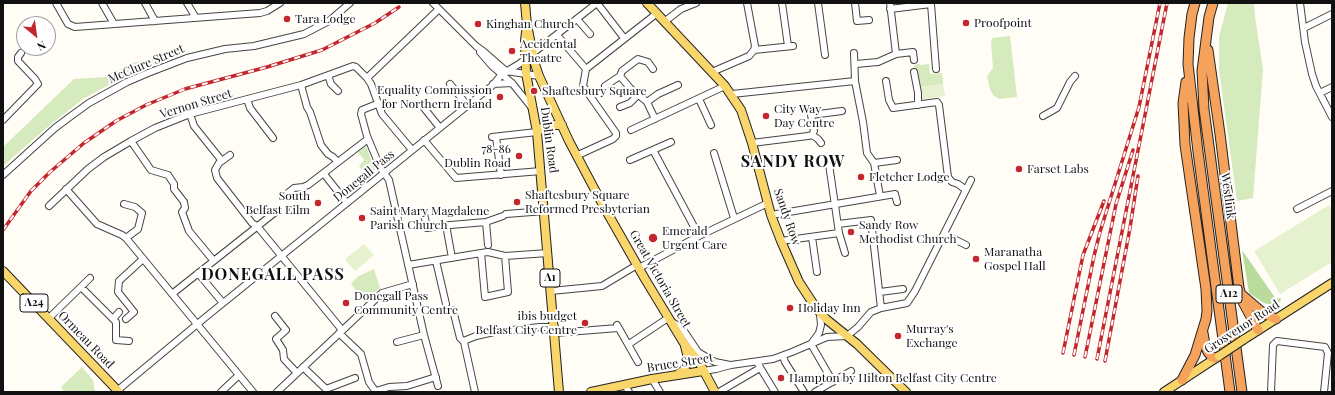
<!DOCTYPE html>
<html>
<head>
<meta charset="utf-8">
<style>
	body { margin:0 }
	#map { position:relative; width:1335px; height:395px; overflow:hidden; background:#fffdf5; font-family:"Playfair Display",serif }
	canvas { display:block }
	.frame { position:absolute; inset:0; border:4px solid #111; pointer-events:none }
	.north { position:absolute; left:16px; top:16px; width:40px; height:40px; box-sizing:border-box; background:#fff; border:1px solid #a0a0a0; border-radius:50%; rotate:151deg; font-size:11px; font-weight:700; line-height:16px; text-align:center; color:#111 }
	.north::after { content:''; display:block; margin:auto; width:14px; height:18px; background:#c4262e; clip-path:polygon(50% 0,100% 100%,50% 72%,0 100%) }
</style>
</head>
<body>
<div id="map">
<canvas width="1335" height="395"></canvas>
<div class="frame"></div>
<div class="north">N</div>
</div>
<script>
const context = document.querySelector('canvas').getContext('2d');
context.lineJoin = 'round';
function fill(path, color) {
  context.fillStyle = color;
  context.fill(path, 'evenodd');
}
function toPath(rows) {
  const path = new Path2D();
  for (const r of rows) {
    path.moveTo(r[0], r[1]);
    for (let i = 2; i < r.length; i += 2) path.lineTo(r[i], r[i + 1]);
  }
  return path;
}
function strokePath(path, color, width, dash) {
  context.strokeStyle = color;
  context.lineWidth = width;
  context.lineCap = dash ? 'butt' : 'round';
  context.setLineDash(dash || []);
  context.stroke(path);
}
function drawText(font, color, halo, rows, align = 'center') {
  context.font = font + ' "Playfair Display",serif';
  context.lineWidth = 4;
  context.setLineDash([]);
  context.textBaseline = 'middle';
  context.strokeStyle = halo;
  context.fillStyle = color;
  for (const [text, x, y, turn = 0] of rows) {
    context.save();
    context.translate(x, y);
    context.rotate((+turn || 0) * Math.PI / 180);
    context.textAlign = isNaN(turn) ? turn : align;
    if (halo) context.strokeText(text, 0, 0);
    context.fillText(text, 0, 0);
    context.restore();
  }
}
const green = toPath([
	[1228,3,1254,3,1255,17,1263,69,1253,198,1237,201,1219,70,1219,37],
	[1010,36,1017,97,999,99,993,95,990,89,987,76,993,68,991,42,992,38],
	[167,58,134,71,83,99,50,125,3,166,3,147,74,79,106,77,132,63],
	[919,64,920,65,929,64,930,74,942,73,943,84,920,87,918,76,915,76,914,68,914,65],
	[366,146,375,170,367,177,359,166,364,160,358,152],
	[374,269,380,288,363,302,351,283,359,276],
	[82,367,93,380,95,392,64,392,61,387]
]);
const forest = toPath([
	[1242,250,1276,299,1281,298,1280,302,1273,305,1264,303,1249,293]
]);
const pitch = toPath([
	[943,84,945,96,922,99,920,87],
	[1329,205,1332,211,1332,262,1280,294,1254,251],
	[364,244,374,255,355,271,345,259]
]);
const minor = toPath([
	[56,3,68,24,75,27,260,13,267,11,280,3],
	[102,3,114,24],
	[145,3,155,21],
	[187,3,196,18],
	[433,3,476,46,483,51,506,71],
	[747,3,755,46,754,50],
	[782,3,788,46],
	[818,3,825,55],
	[855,3,857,21,869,20],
	[890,3,896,54],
	[1300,3,1305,42,1312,74,1316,86,1332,117],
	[931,4,936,69],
	[890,9,931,4,931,3],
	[577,19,590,34],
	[664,22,681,9,696,3],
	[1304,28,1332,14],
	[557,35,586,69],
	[480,52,492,66,512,83,532,108],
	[854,53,855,81,863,122,867,153,874,163],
	[856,64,878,62,896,54,913,52,914,60],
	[653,69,648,62,638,59,622,71,620,76,630,88,647,102,655,119],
	[506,71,539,76],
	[712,72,749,56,754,50,793,46],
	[914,72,918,93,918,105],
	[328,75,331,84,338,91],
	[367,78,439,9],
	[886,81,889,100,893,108,937,102,939,105,948,177,952,182,958,184,966,190],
	[450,84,467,105],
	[493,84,512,83],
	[301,85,307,107,310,112,321,145,328,154,333,157,338,162],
	[605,86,620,76],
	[1320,93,1332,87],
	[732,94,855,81],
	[247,99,250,108,273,138],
	[699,99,711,125],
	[647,102,658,94,678,85],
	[377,104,362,110,361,114,367,136,380,167,389,180,424,335,438,386],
	[620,107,630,103,638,95],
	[424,108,440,128],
	[190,114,194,126,222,161],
	[1043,116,1057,108,1070,82,1075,76],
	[3,120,38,84,35,79,18,61,18,57,21,53],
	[631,130,725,86],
	[812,135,814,131,811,115,842,111],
	[492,137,537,132],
	[496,137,501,175],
	[424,140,456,178,541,171],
	[131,141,151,170,168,175,174,184,174,189,184,202,185,208,182,212,189,231,213,260],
	[752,143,808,136,812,135,818,139,821,143],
	[653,150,699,236],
	[714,153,734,218],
	[230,155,219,163,215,170,217,178,252,223,257,226,342,330],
	[576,156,613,139,616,136,616,133,583,86,586,69,656,14],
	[630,160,671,142],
	[829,164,839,233,845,253],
	[324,174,347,203],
	[3,175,55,128,71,116,89,103,127,82,148,73,187,58,225,49,254,46,304,34,329,21,350,3],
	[66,189,97,224,122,235,126,238,253,392],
	[284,196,294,188,303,187,308,185,368,139],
	[880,196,874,163,897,160],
	[124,204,135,207,142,213,138,229,126,238],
	[49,206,88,169,104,157,131,141,155,128,190,114,301,85,353,66,356,67,367,78,371,84,382,114,412,150],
	[1297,209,1332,191],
	[424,214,427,228,439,226,486,222,503,216],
	[506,214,545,211],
	[771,215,895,194,897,202],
	[486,222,488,245],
	[838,224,871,220,881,308],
	[446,225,452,258],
	[944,234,966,245],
	[812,237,817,272],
	[781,241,839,233],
	[481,253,485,297,508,292,505,256],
	[436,261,446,304],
	[408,265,481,253,488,252,505,256,548,253],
	[639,268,699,236,768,203],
	[198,273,223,303],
	[81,287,116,322,116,340,129,341],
	[551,291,602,286,637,265],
	[880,292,903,289],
	[172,294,278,210],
	[453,310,460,338,464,342,475,392],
	[820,314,821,325,819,333,811,344,833,382],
	[275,316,286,330,276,339,283,350,284,359,297,373],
	[49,318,90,278],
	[113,319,119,312],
	[126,319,134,312,118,292,119,281,143,259],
	[672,322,682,328,698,352,715,362,730,365],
	[617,325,638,362],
	[339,333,361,354,369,382,376,392],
	[555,333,618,328],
	[397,342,424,335],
	[464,342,466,340,476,336,494,332,540,327,555,327],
	[629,344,668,318],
	[783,356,785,362,804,392],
	[758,364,775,392],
	[303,367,326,389,355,378],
	[703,371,716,369,731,365,773,359,792,352,827,337,847,336,858,327,871,312,881,308,907,303,915,291,971,180],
	[652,379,660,392],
	[625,385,629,392],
	[118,390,207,316,493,85,502,74,519,64,597,3,624,38],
	[376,391,389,387,407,386,436,377],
	[221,392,239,375],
	[277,392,382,293,413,284],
	[719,392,760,368],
	[815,392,851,371],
	[1271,392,1273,345,1277,341,1325,347,1328,353,1324,392]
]);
const major = toPath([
	[525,3,527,25,535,64,539,76,569,141,604,207,645,279,685,345,699,362,715,392],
	[647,3,725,86,741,110,752,143,771,215,781,241,799,282,816,308,826,319,857,344,906,392],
	[526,32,525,41,526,73,537,132,559,392],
	[537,132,546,125,562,125],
	[3,271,119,392],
	[1243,340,1332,283],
	[678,374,684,370,687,363,687,354,685,346],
	[591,392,652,379,703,371],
	[1164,392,1219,356]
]);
const highway = toPath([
	[1195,3,1192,14,1189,38,1188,64,1198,152,1230,392],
	[1213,3,1209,17,1202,71,1204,109,1242,392],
	[1208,50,1220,134,1239,288,1243,302,1258,330],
	[1243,296,1263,313,1276,319],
	[1203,333,1205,345,1208,352,1212,357,1215,358],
	[1182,380,1195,355,1206,319,1207,311,1206,289,1185,145,1183,103,1186,82]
]);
const rail = toPath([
	[3,230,31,191,50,172,84,143,116,121,146,105,185,89,267,67,322,50,375,23,399,7],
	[1063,353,1083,255,1104,201],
	[1074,355,1094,256,1100,232,1139,107,1160,3],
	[1085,357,1116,204,1133,150],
	[1097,359,1167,3],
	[1105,361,1130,228,1138,176]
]);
const majorBridge = toPath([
	[1219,356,1243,340]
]);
const markers = [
	[287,19,4,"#c4262e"],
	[966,23,4,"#c4262e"],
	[478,24,4,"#c4262e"],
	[512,51,4,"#c4262e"],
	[534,91,4,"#c4262e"],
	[500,97,4,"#c4262e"],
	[766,116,4,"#c4262e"],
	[519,156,4,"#c4262e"],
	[1019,169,4,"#c4262e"],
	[861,177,4,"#c4262e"],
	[517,202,4,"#c4262e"],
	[318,203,4,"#c4262e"],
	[362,218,4,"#c4262e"],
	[851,232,4,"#c4262e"],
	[653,238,5,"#c4262e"],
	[976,259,4,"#c4262e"],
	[346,303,4,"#c4262e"],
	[790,308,4,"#c4262e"],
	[585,323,4,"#c4262e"],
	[898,336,4,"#c4262e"],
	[781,378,4,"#c4262e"]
];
const shields = [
	[550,278,20],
	[1229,294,26],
	[34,303,28]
];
const shieldNames = [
	["A1",550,278],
	["A12",1229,294],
	["A24",34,303]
];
const poiNames = [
	["Tara Lodge",295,19],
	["Proofpoint",974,23],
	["Kinghan Church",486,24],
	["Accidental",520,44],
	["Theatre",520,58],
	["Equality Commission",492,90,"right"],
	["for Northern Ireland",492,104,"right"],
	["Shaftesbury Square",542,91],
	["City Way",774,109],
	["Day Centre",774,123],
	["78-86",511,149,"right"],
	["Dublin Road",511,163,"right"],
	["Farset Labs",1027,169],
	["Fletcher Lodge",869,177],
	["Shaftesbury Square",525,195],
	["Reformed Presbyterian",525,209],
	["South",310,196,"right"],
	["Belfast Eilm",310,210,"right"],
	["Saint Mary Magdalene",370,211],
	["Parish Church",370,225],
	["Sandy Row",859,225],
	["Methodist Church",859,239],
	["Emerald",662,231],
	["Urgent Care",662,245],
	["Maranatha",984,252],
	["Gospel Hall",984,266],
	["Donegall Pass",354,296],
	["Community Centre",354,310],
	["Holiday Inn",798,308],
	["ibis budget",577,316,"right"],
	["Belfast City Centre",577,330,"right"],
	["Murray's",906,329],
	["Exchange",906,343],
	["Hampton by Hilton Belfast City Centre",789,378]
];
const streetNames = [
	["McClure Street",146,64,-23],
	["Vernon Street",196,104,-17],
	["Dublin Road",549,140,82],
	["Donegall Pass",364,176,-39],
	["Westlink",1228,196,82],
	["Sandy Row",787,217,71],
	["Great Victoria Street",660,279,60],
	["Grosvenor Road",1242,327,-33],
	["Ormeau Road",86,340,46],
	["Bruce Street",680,363,-9]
];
const districtNames = [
	["SANDY ROW",793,162],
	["DONEGALL PASS",273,275]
];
fill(green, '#d5ebbd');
fill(forest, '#b9dc9c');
fill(pitch, '#e6f2cf');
strokePath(minor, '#444', 8);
strokePath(major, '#222', 10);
strokePath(highway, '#222', 11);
strokePath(minor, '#fff', 6);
strokePath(major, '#f9d66b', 8);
strokePath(highway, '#f5a25d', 9);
strokePath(rail, '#c4262e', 3.5);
strokePath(rail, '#fff', 2, [6]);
strokePath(majorBridge, '#222', 10, []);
strokePath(majorBridge, '#f9d66b', 8);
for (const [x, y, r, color] of markers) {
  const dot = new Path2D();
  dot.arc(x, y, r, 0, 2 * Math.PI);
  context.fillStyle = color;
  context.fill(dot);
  strokePath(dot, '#fff', 1.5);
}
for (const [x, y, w] of shields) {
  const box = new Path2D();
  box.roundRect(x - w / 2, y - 9, w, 18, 3);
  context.fillStyle = '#fff';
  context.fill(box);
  strokePath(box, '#111', 1);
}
drawText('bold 11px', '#111', null, shieldNames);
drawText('12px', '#111', '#fff', poiNames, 'left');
drawText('12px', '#111', '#fff', streetNames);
context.letterSpacing = '1px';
drawText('bold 16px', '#111', '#fff', districtNames);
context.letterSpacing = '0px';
</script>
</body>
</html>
